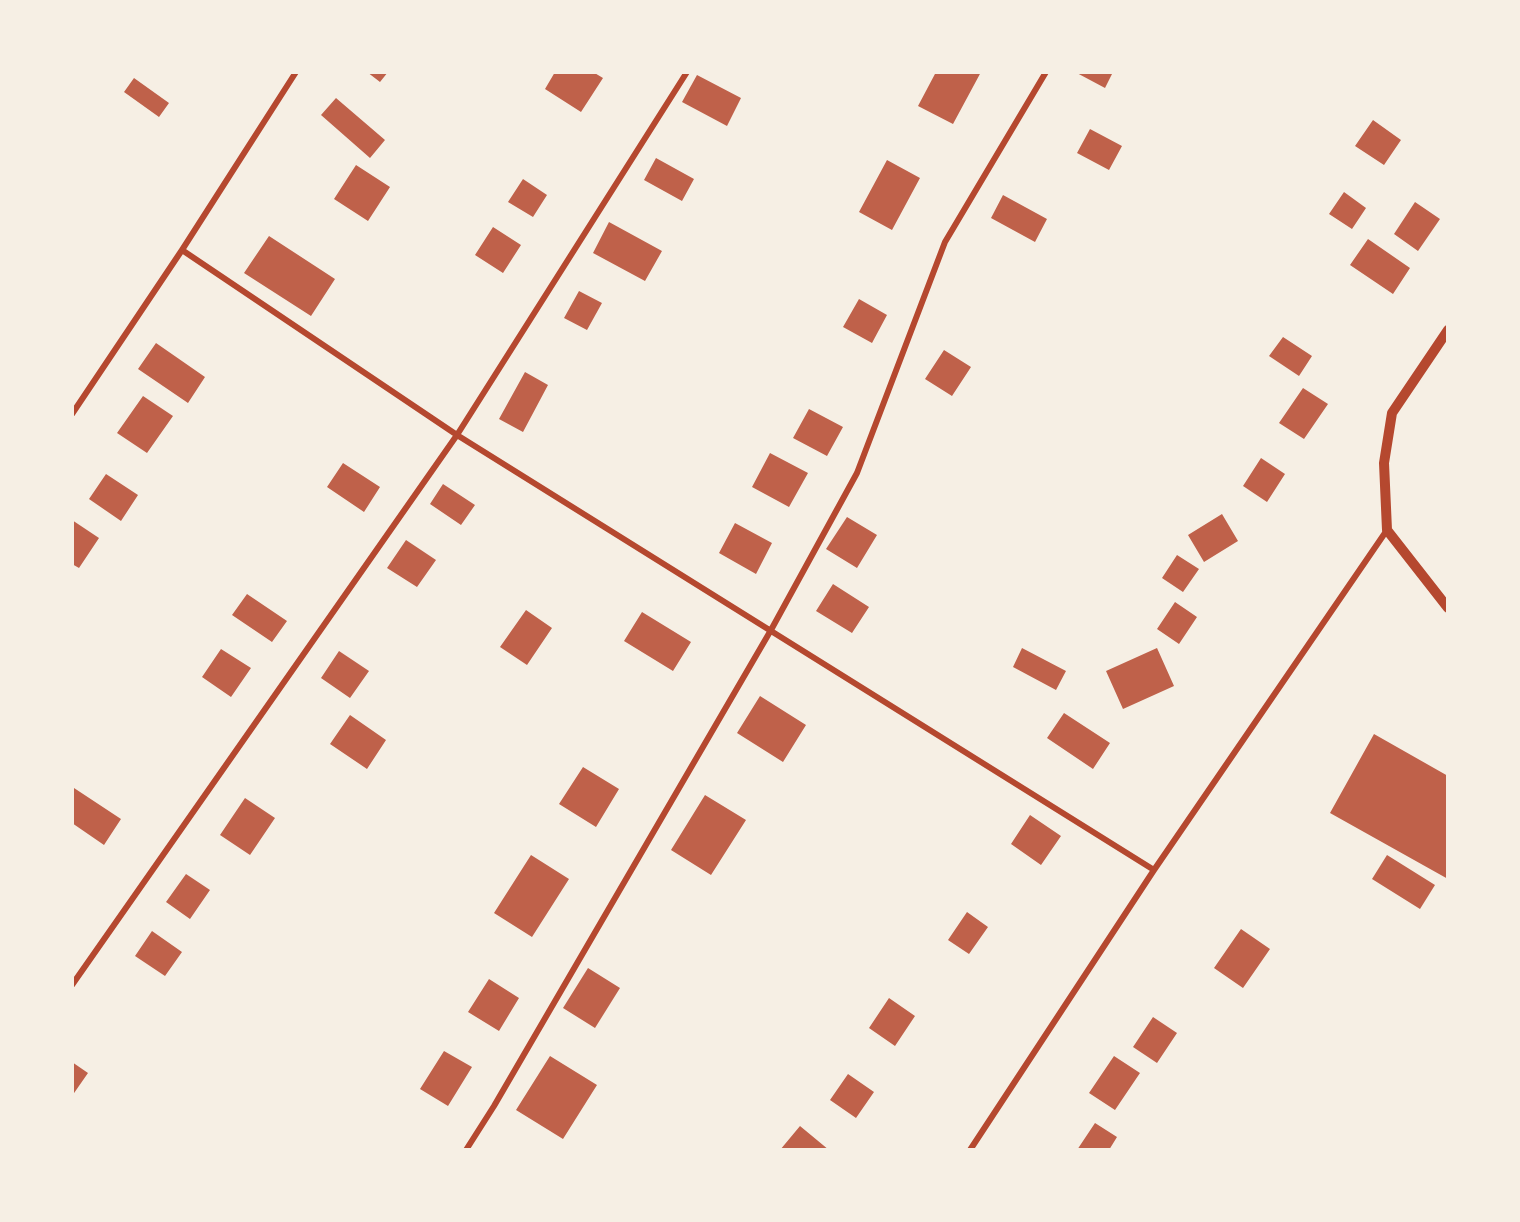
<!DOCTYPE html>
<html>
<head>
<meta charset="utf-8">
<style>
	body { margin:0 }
	#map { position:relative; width:1520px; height:1222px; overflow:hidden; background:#f6efe4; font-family:Inter,sans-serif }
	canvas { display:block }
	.frame { position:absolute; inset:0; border:74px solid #f6efe4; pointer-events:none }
</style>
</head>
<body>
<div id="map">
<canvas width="1520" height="1222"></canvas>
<div class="frame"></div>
</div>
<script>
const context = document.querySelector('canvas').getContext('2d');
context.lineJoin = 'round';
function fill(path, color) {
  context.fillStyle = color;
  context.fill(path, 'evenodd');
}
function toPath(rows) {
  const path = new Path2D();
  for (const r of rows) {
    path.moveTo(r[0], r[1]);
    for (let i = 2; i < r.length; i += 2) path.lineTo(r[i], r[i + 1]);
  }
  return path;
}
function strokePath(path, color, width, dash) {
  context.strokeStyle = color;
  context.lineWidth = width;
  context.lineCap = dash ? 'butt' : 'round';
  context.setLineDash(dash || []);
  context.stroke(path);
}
const building = toPath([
	[367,72,388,72,380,82],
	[555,72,593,72,603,78,581,112,545,89],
	[936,72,981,72,953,124,918,106],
	[1075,72,1113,72,1105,88],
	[697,75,741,98,727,126,682,102],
	[134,78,169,103,159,117,124,92],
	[336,98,385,140,370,158,321,115],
	[1373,120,1401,140,1384,165,1355,146],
	[1090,129,1122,146,1109,170,1077,153],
	[656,158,694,179,682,201,644,180],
	[887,160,920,178,892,230,859,212],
	[356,165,390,187,368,221,334,199],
	[523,179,547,195,533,217,508,202],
	[1344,192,1366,208,1352,229,1329,214],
	[1003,195,1047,219,1035,242,991,218],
	[1415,202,1440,219,1418,251,1394,234],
	[609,222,662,251,645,281,593,253],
	[493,227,521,245,503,273,475,255],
	[269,236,335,279,311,316,244,273],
	[1368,239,1410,268,1393,294,1350,265],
	[579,291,602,303,587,330,564,318],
	[859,299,887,315,872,343,843,327],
	[1283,337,1312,356,1299,376,1269,356],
	[156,343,205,377,188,403,138,369],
	[944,350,971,367,952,396,925,379],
	[525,372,548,385,523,432,499,419],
	[1303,388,1328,404,1304,439,1279,423],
	[143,396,173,416,147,453,117,433],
	[809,409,843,427,827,456,793,438],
	[770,453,808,473,789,507,752,487],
	[1261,458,1285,474,1267,502,1243,486],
	[343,463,380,487,364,512,327,487],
	[106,474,138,495,121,521,89,499],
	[443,484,475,505,461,525,430,504],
	[1222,514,1238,541,1204,562,1188,535],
	[847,517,877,535,857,568,826,549],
	[72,520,99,538,79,568,72,564],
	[735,523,772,543,756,574,719,553],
	[406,540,436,560,417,587,387,568],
	[1177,555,1199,569,1183,592,1162,578],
	[833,584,869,607,852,633,816,611],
	[247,594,287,621,272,642,232,615],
	[1175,602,1197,617,1179,644,1157,629],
	[526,610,552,628,527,665,500,647],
	[642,612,691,642,673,671,624,641],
	[1022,648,1066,671,1056,690,1013,667],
	[1157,648,1174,686,1123,709,1106,671],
	[221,649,251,668,231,697,202,677],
	[339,651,369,671,350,698,321,678],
	[760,696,806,725,783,762,737,733],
	[1064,713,1110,743,1093,769,1047,738],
	[350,715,386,740,367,769,330,744],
	[1374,734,1448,776,1448,879,1330,813],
	[583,767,619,789,596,827,559,804],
	[74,788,121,819,104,845,72,823,72,791],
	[705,795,746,820,711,875,671,850],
	[245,798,275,818,250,855,220,835],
	[1030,815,1061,836,1041,865,1011,844],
	[531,855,569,879,532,937,494,913],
	[1387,855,1435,885,1420,909,1372,879],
	[186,874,210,890,190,919,166,902],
	[967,912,988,927,969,954,948,940],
	[1241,929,1270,949,1243,988,1214,968],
	[152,931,182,952,165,976,135,956],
	[588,968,620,988,595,1028,563,1008],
	[489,979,519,998,499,1031,468,1012],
	[889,998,915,1016,895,1046,869,1028],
	[1153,1017,1177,1033,1157,1063,1133,1047],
	[444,1051,472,1067,448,1106,420,1089],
	[550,1056,597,1085,563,1139,516,1110],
	[1114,1056,1140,1073,1115,1110,1089,1093],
	[72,1062,88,1073,72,1096],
	[848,1074,874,1092,856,1118,830,1100],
	[1095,1123,1117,1137,1109,1150,1077,1150],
	[800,1126,829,1150,780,1150]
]);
const minor = toPath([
	[182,250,457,435,1154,870],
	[72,414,182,250,296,72],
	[72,985,457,435,687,72],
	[466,1150,494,1106,771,630,857,473,945,242,1046,72],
	[970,1150,1154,870,1387,530]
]);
const tertiary = toPath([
	[1448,330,1392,413,1384,463,1387,530,1448,608]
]);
fill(building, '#bf614a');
strokePath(minor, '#b5482f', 6);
strokePath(tertiary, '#b5482f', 10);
</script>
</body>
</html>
